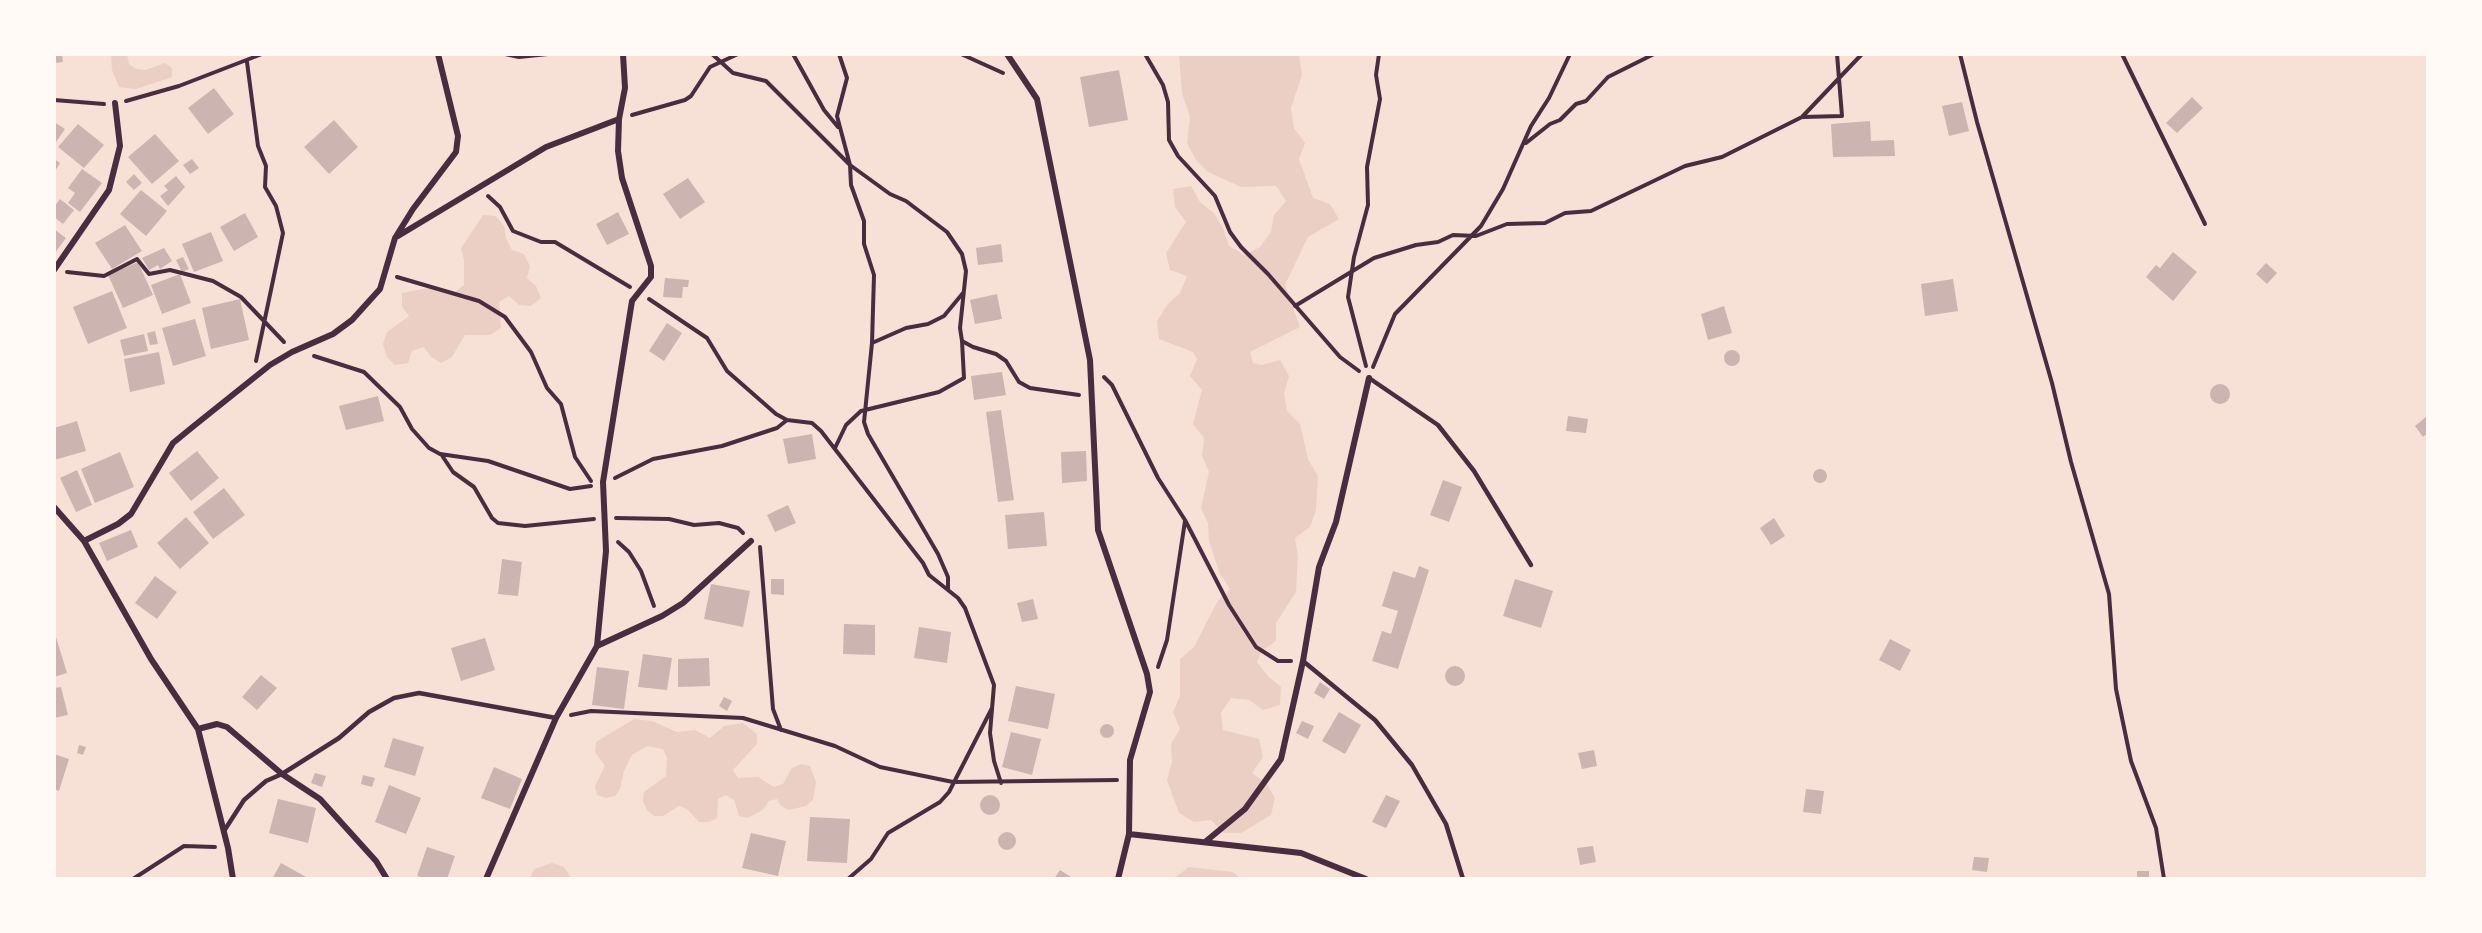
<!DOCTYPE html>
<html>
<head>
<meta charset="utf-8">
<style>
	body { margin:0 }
	#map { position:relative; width:2482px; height:933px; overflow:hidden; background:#f7e1d7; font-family:Lora,serif }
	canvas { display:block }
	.frame { position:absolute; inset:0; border:56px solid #fffaf5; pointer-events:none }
</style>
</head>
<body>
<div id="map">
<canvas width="2482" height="933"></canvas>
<div class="frame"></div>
</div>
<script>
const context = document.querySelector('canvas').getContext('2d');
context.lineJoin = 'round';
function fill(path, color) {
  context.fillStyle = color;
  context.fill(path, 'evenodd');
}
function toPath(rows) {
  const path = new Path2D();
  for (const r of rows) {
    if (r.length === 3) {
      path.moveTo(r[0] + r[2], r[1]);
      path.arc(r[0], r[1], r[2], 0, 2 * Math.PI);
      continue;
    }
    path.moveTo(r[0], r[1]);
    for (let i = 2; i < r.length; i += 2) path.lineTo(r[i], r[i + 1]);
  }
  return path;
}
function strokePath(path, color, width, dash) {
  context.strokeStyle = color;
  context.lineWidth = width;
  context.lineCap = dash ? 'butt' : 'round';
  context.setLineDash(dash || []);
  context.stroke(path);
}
const green = toPath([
	[111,54,127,54,129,64,136,69,145,70,165,63,172,68,172,77,136,89,119,87,112,70],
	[1179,54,1299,54,1302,75,1291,108,1294,128,1305,143,1299,159,1313,198,1330,204,1339,219,1308,237,1285,285,1300,327,1250,352,1253,363,1262,365,1280,360,1289,376,1284,393,1287,411,1300,424,1308,459,1318,476,1316,510,1310,527,1295,538,1298,556,1296,592,1276,623,1276,641,1262,651,1257,662,1268,676,1281,687,1280,705,1263,710,1249,700,1231,698,1221,713,1223,730,1259,739,1263,757,1252,773,1267,784,1275,798,1271,815,1241,833,1224,833,1211,820,1194,822,1179,813,1167,780,1172,762,1171,744,1180,729,1173,712,1180,696,1180,659,1194,647,1217,602,1230,589,1220,574,1209,541,1208,523,1201,508,1209,472,1202,456,1204,438,1193,424,1202,390,1190,376,1197,359,1193,352,1159,339,1157,321,1167,305,1180,293,1187,276,1170,270,1166,253,1186,222,1175,207,1173,189,1191,186,1200,202,1214,213,1223,228,1229,246,1244,255,1260,247,1271,232,1274,215,1286,201,1276,186,1241,187,1208,172,1196,160,1187,143,1190,117,1182,93],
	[483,215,496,216,504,226,506,238,512,250,524,254,530,266,527,278,536,286,541,298,531,306,519,305,509,296,499,302,501,328,490,335,465,335,452,357,441,363,431,357,424,347,412,351,408,363,395,365,387,357,383,344,387,332,409,316,402,306,402,293,428,288,454,293,464,285,464,260,461,248],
	[634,719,652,721,677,732,695,730,710,738,724,726,743,723,757,734,757,744,733,770,738,778,758,777,774,787,783,784,792,768,801,764,810,766,816,782,813,800,806,806,789,810,781,806,777,799,769,801,763,810,747,818,739,816,734,800,726,795,718,799,717,818,709,822,699,822,687,809,679,806,663,816,654,816,647,810,643,801,644,792,666,776,667,758,663,749,647,746,632,755,624,771,620,789,615,796,606,798,597,795,595,786,605,766,595,752,596,742],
	[552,863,564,867,572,879,529,879,534,869],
	[1189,867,1233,872,1241,879,1173,879]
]);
const building = toPath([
	[54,54,62,54,63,62,54,63],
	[1119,70,1128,120,1089,127,1080,77],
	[214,88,234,114,208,134,188,108],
	[2192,97,2203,108,2177,133,2166,123],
	[1962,102,1969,131,1949,136,1942,106],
	[334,120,358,147,329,174,304,147],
	[1870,121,1871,141,1894,140,1895,156,1833,157,1831,124],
	[54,122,65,129,54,145],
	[78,124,104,145,84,168,58,147],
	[155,134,179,161,152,184,128,157],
	[54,159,60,163,54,173],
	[192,159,199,168,190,174,183,165],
	[82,169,102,183,80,212,68,203,75,193,68,188],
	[134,174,142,183,134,190,126,182],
	[176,176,185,187,168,206,160,196,168,190,164,186],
	[688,178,705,202,680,219,663,194],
	[141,190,167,211,146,236,120,214],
	[60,199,74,210,63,224,54,217,54,207],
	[618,212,629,234,607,245,596,224],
	[245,213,258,237,234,251,220,227],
	[125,225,142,251,112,269,95,243],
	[54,229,66,238,54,254],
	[211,232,223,261,194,272,182,244],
	[1001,244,1003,262,978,265,976,248],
	[164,248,172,261,160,269,158,265,149,270,142,258],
	[2173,252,2197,272,2173,301,2146,277,2156,265,2160,268],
	[183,257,189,269,182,272,176,260],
	[138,262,153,295,123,308,108,275],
	[2266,263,2277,273,2267,284,2256,274],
	[180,274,191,303,162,314,151,285],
	[665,278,689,280,688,287,683,287,682,298,663,297],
	[1953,279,1958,311,1925,316,1921,284],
	[112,291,127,328,88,344,73,307],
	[997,294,1002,319,975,324,970,300],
	[240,299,249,340,211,349,202,308],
	[1724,306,1732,333,1708,340,1701,314],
	[195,319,206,356,173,366,162,328],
	[667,323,682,333,664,361,649,351],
	[155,331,158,344,150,345,147,333],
	[144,334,148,351,124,356,120,340],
	[1732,358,8],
	[159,352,165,384,130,392,124,359],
	[1002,372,1006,395,974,400,971,376],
	[2220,394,10],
	[378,396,384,421,346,430,339,406],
	[1001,410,1014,500,998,502,986,412],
	[1568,416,1588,419,1586,433,1566,431],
	[2426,417,2428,433,2423,437,2415,426],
	[77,421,86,451,54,460,54,428],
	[812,434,816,459,788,464,783,439],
	[197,451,219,478,191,501,169,473],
	[1086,451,1087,481,1062,483,1061,452],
	[120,452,134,487,95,503,81,469],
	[1820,476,7],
	[77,470,92,505,76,512,60,478],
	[1443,480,1462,487,1449,522,1430,515],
	[224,488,245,515,213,539,193,512],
	[788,505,796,523,775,532,767,515],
	[1044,512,1047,546,1008,549,1005,515],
	[186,517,209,543,180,569,157,543],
	[1774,518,1785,536,1771,545,1760,528],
	[131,530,138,547,107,561,99,543],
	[502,559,522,562,518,596,498,594],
	[1419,566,1429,570,1398,669,1372,661,1382,631,1391,634,1398,611,1382,606,1393,571,1415,578],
	[155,576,177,592,157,619,135,603],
	[771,579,784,579,784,595,771,594],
	[1515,579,1553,591,1541,628,1503,616],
	[711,584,750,591,743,627,704,619],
	[1033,599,1038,619,1022,622,1017,603],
	[844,624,875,625,875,655,843,654],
	[919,627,951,632,947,663,914,658],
	[54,637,56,637,67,673,54,677],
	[485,638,495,670,461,681,451,648],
	[1890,639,1911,650,1900,671,1879,660],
	[643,654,672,658,667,690,638,687],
	[709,658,710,686,678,687,678,659],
	[1455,676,10],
	[597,667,629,671,624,709,592,705],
	[261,675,277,688,257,710,242,697],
	[1320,682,1330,689,1324,699,1314,693],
	[1016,686,1055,694,1048,729,1008,721],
	[61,687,68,715,54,718,54,688],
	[724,697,732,701,727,711,719,706],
	[1339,712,1361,725,1345,754,1322,741],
	[1302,721,1314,726,1308,739,1296,733],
	[1107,731,7],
	[1011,732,1041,739,1032,775,1002,767],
	[393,738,424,747,415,776,384,767],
	[79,745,86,747,83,755,77,753],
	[1594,750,1597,766,1582,769,1578,753],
	[54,754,69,759,59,791,54,789],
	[494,767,522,779,510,809,481,798],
	[315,773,326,776,322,787,311,783],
	[363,775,375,778,372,787,361,784],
	[389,785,421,798,406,834,375,822],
	[1806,789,1824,791,1821,814,1803,812],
	[990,805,10],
	[1386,795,1400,801,1386,828,1372,822],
	[278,799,316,808,308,843,269,833],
	[810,817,850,819,847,863,807,861],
	[1007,841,9],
	[751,833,786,841,778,876,742,868],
	[1593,846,1596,862,1580,865,1577,848],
	[427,847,455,856,447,879,428,879,417,876],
	[1974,857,1989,858,1987,872,1972,870],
	[281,863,306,877,305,879,272,879],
	[1060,870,1074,879,1054,879],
	[2137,871,2149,871,2149,879,2137,879]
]);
const path = toPath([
	[505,54,519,57,548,54],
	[712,54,733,73,766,81,850,165,890,194,906,201,947,232,962,254,966,271,960,328,962,341,973,347,996,354,1006,361,1019,382,1030,388,1079,395],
	[793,54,824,110,838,127],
	[839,54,847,78,837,116,850,165,851,185,864,221,864,244,874,275,872,343,864,422,868,434,938,554,948,577,948,589],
	[961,54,1003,73],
	[1145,54,1163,85,1168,102,1169,140,1178,156,1215,196,1230,232,1241,247,1268,274,1340,357,1359,371],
	[1960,54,1977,122,2052,383,2071,462,2109,594,2116,689,2131,761,2156,828,2164,879],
	[2122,54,2205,224],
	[247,62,258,146,266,166,265,187,276,206,283,233,256,361],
	[54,100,104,104],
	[126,101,179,86,262,54],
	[632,115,685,100,691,96,710,67,738,54],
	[1803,117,1842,116,1837,54],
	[1526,143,1550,124,1560,120,1576,104,1586,101,1608,77,1654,54],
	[488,196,500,207,513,231,541,242,555,242,630,287],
	[67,272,104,276,137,259,149,274,170,270,213,281,241,297,284,342],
	[397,277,479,301,505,317,531,352,547,388,561,404,575,457,591,481],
	[649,299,707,338,727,371,776,414,787,420,812,423,821,431,923,563,929,575,958,598,965,608,994,685,990,733,994,761,1001,783],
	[1295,306,1374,258,1416,245,1438,242,1453,235,1476,236,1507,224,1545,223,1565,213,1591,211,1685,166,1722,157,1802,117,1862,54],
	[872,343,906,328,928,324,944,316,963,293],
	[314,356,364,372,400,407,412,429,429,448,440,454,488,461,570,489,591,486],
	[1366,366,1348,297,1354,257,1368,205,1367,167,1380,99,1376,75,1379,54],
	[1373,367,1395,314,1481,226,1503,189,1531,126,1549,98,1570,54],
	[1104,377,1112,385,1158,478,1185,520,1229,605,1256,647,1278,661,1291,661],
	[835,448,846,425,861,411,939,392,964,378,962,341],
	[441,454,453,472,474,487,492,518,498,523,525,526,594,519],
	[615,478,653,459,722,446,777,428,787,420],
	[616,518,669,519,694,525,719,523,738,528,743,533],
	[618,542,629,552,641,571,654,606],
	[760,547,773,709,781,730],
	[1158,667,1167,640,1185,521],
	[571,715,591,711,743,718,835,746,880,767,953,782,1117,780],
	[133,879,184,846,215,847],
	[848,879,871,859,888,833,940,802,949,792,992,708]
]);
const service = toPath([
	[1369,378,1438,425,1474,471,1531,565],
	[1303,661,1375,720,1412,765,1446,824,1463,879],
	[224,831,244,800,266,781,282,774,339,738,369,712,394,698,419,693,556,718]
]);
const minor = toPath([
	[1007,54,1037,99,1090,360,1098,530,1147,674,1150,692,1130,760,1129,834,1118,879],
	[398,236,546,147,619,119],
	[54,270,109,190,120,146,115,103],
	[54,507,84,541,151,659,198,729,228,848,233,879],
	[84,541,118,524,131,514,173,443,195,425,270,365,292,352,333,334,352,320,380,289,395,238,413,209,456,152,458,136,438,54],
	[597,646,606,551,603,482,632,301,651,277,651,266,622,178,618,151,619,119,625,88,623,54],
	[198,729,217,724,227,727,282,774,320,799,376,861,387,879],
	[1129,834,1301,853,1366,879],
	[1205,842,1245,809,1281,759,1303,661,1319,567,1336,522,1369,378],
	[486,879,556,718,597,646,662,616,683,603,751,541]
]);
fill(green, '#ebcfc5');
fill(building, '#ccb4b1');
strokePath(path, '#4a2c40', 4);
strokePath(service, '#4a2c40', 4.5);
strokePath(minor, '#4a2c40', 6);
</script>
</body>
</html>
